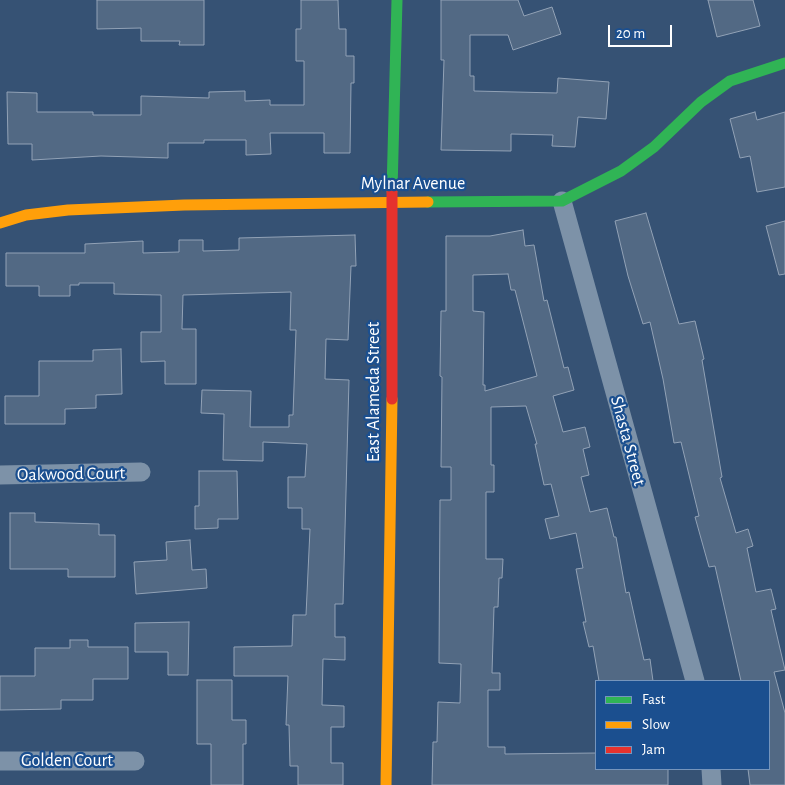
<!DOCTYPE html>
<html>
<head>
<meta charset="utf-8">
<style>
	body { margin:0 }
	#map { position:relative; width:785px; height:785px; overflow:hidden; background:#365274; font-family:"Alegreya Sans",sans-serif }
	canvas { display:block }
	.legend { position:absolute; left:595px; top:680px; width:175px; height:90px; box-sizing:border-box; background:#1b4f8f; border:1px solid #7695bc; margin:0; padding:6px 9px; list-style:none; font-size:15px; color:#fff }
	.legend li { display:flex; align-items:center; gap:10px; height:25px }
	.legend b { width:25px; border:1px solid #7695bc }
	.scale { position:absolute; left:608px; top:25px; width:64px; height:22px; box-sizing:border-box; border:2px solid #fff; border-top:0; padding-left:6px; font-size:15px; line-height:18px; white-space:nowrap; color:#fff; -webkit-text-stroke:4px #1b4f8f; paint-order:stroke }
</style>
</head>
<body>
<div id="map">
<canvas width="785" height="785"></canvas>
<ul class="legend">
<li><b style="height:6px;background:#30b455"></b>Fast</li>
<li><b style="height:6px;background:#ff9f0a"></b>Slow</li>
<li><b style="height:6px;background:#e5322d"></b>Jam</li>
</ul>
<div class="scale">20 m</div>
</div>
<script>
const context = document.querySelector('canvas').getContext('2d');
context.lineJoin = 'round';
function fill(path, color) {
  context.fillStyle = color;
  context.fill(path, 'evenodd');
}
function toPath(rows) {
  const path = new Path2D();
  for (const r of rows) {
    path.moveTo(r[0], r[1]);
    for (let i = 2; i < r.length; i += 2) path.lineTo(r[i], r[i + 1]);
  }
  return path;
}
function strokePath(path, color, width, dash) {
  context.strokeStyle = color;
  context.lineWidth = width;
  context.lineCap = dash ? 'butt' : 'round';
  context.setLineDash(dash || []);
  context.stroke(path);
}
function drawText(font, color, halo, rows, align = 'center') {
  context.font = font + ' "Alegreya Sans",sans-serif';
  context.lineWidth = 4.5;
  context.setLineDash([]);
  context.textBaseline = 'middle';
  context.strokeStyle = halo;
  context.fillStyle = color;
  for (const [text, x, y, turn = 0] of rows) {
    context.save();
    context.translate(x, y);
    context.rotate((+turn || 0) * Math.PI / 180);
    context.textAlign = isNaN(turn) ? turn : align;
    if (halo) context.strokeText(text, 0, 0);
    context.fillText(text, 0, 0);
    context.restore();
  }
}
const building = toPath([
	[97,0,204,0,204,45,179,45,180,41,141,41,141,28,97,29,97,0],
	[301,0,338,0,339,29,346,29,346,56,354,56,354,83,351,83,350,153,324,153,324,133,270,133,271,154,246,155,246,140,204,140,204,143,168,143,168,158,101,156,32,160,32,144,8,144,7,92,37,93,37,112,93,112,93,115,141,115,141,96,209,98,209,92,245,91,245,101,270,100,270,105,304,105,304,61,296,61,296,29,301,29,301,0],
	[441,0,518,0,524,16,552,7,561,34,513,50,508,35,470,35,470,76,474,76,474,91,557,93,558,78,609,82,606,119,578,117,575,147,552,146,553,135,511,134,511,151,441,150,444,60,441,60,441,0],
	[708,0,753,0,760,26,717,37,708,0],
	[755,112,757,120,785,112,785,187,757,192,750,156,740,158,730,119,755,112],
	[646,213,679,324,695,321,704,359,702,360,722,477,720,478,736,533,748,529,753,546,747,548,756,592,771,589,776,609,771,610,785,670,774,672,785,713,785,785,750,785,748,769,769,769,769,681,741,681,715,566,709,567,695,517,699,516,681,442,674,443,663,379,650,322,643,324,628,276,615,221,646,213],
	[785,221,785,274,779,275,766,226,785,221],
	[523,230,525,246,534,245,544,301,547,300,564,368,568,367,574,390,553,396,563,432,585,427,590,447,583,449,589,475,581,477,590,512,607,508,614,537,616,537,626,593,629,592,644,660,650,659,653,681,599,681,593,646,589,647,583,622,586,622,576,569,583,568,576,533,550,539,545,519,559,516,551,484,544,485,535,444,537,444,526,406,491,407,491,465,494,465,494,492,486,492,486,559,503,559,502,578,499,578,498,607,494,607,492,673,500,673,500,690,488,690,488,747,505,747,505,754,596,753,596,769,668,769,668,785,432,785,433,742,437,742,438,702,460,703,461,664,439,663,440,500,451,500,451,467,441,467,442,377,440,376,441,311,446,311,446,236,490,236,523,230],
	[508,274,511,290,515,290,537,376,485,391,485,385,483,385,484,312,473,311,473,275,508,274],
	[355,235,356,266,351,266,348,340,326,339,325,379,349,380,343,604,335,604,335,637,345,637,345,660,323,659,322,705,344,706,344,727,331,727,331,763,343,763,343,785,298,785,298,766,290,766,289,725,286,725,288,676,234,676,234,647,292,646,293,615,306,615,310,529,302,529,302,508,288,508,288,477,305,477,307,444,263,442,263,461,223,460,224,414,201,413,202,390,251,391,250,427,289,427,289,415,293,415,296,330,290,330,291,292,183,295,182,329,196,329,196,384,165,384,165,361,141,362,141,332,161,332,161,295,114,294,114,283,79,283,79,285,70,285,70,296,39,296,39,286,6,286,6,253,85,253,85,244,143,241,143,253,179,252,179,240,203,240,203,251,239,250,239,238,355,235],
	[121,349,122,394,96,395,96,408,65,409,65,424,5,424,5,396,39,396,39,361,93,361,93,350,121,349],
	[199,471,237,471,238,519,218,519,218,528,195,529,195,506,199,506,199,471],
	[10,513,35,513,35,522,99,524,99,535,115,535,115,577,68,577,68,569,10,569,10,513],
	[190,540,192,570,206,569,207,588,136,594,134,562,167,560,166,542,190,540],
	[189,622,188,675,168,675,168,652,135,652,135,623,189,622],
	[70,640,88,640,88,647,128,647,128,679,93,679,93,700,61,700,61,709,0,710,0,676,35,676,35,648,70,648,70,640],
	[197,680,232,680,232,720,246,720,246,744,243,744,243,785,211,785,211,744,197,744,197,680]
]);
const street = toPath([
	[562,201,695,681],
	[0,475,141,472],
	[0,761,135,761],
	[711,769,712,785]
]);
const fast = toPath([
	[392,191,397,0],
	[428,202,562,201,621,171,654,147,701,102,730,81,785,63]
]);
const slow = toPath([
	[0,223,26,215,68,210,184,205,428,202],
	[386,785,392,399]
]);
const jam = toPath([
	[392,399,392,191]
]);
const streetNames = [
	["Mylnar Avenue",413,184],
	["East Alameda Street",374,392,-90],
	["Shasta Street",628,441,75],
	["Oakwood Court",71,474,-1],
	["Golden Court",67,761]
];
fill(building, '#526984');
strokePath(building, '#92a2b6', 1);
strokePath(street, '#7d92a8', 19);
strokePath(fast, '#30b455', 11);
strokePath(slow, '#ff9f0a', 11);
strokePath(jam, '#e5322d', 11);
drawText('18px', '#fff', '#1b4f8f', streetNames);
</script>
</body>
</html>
